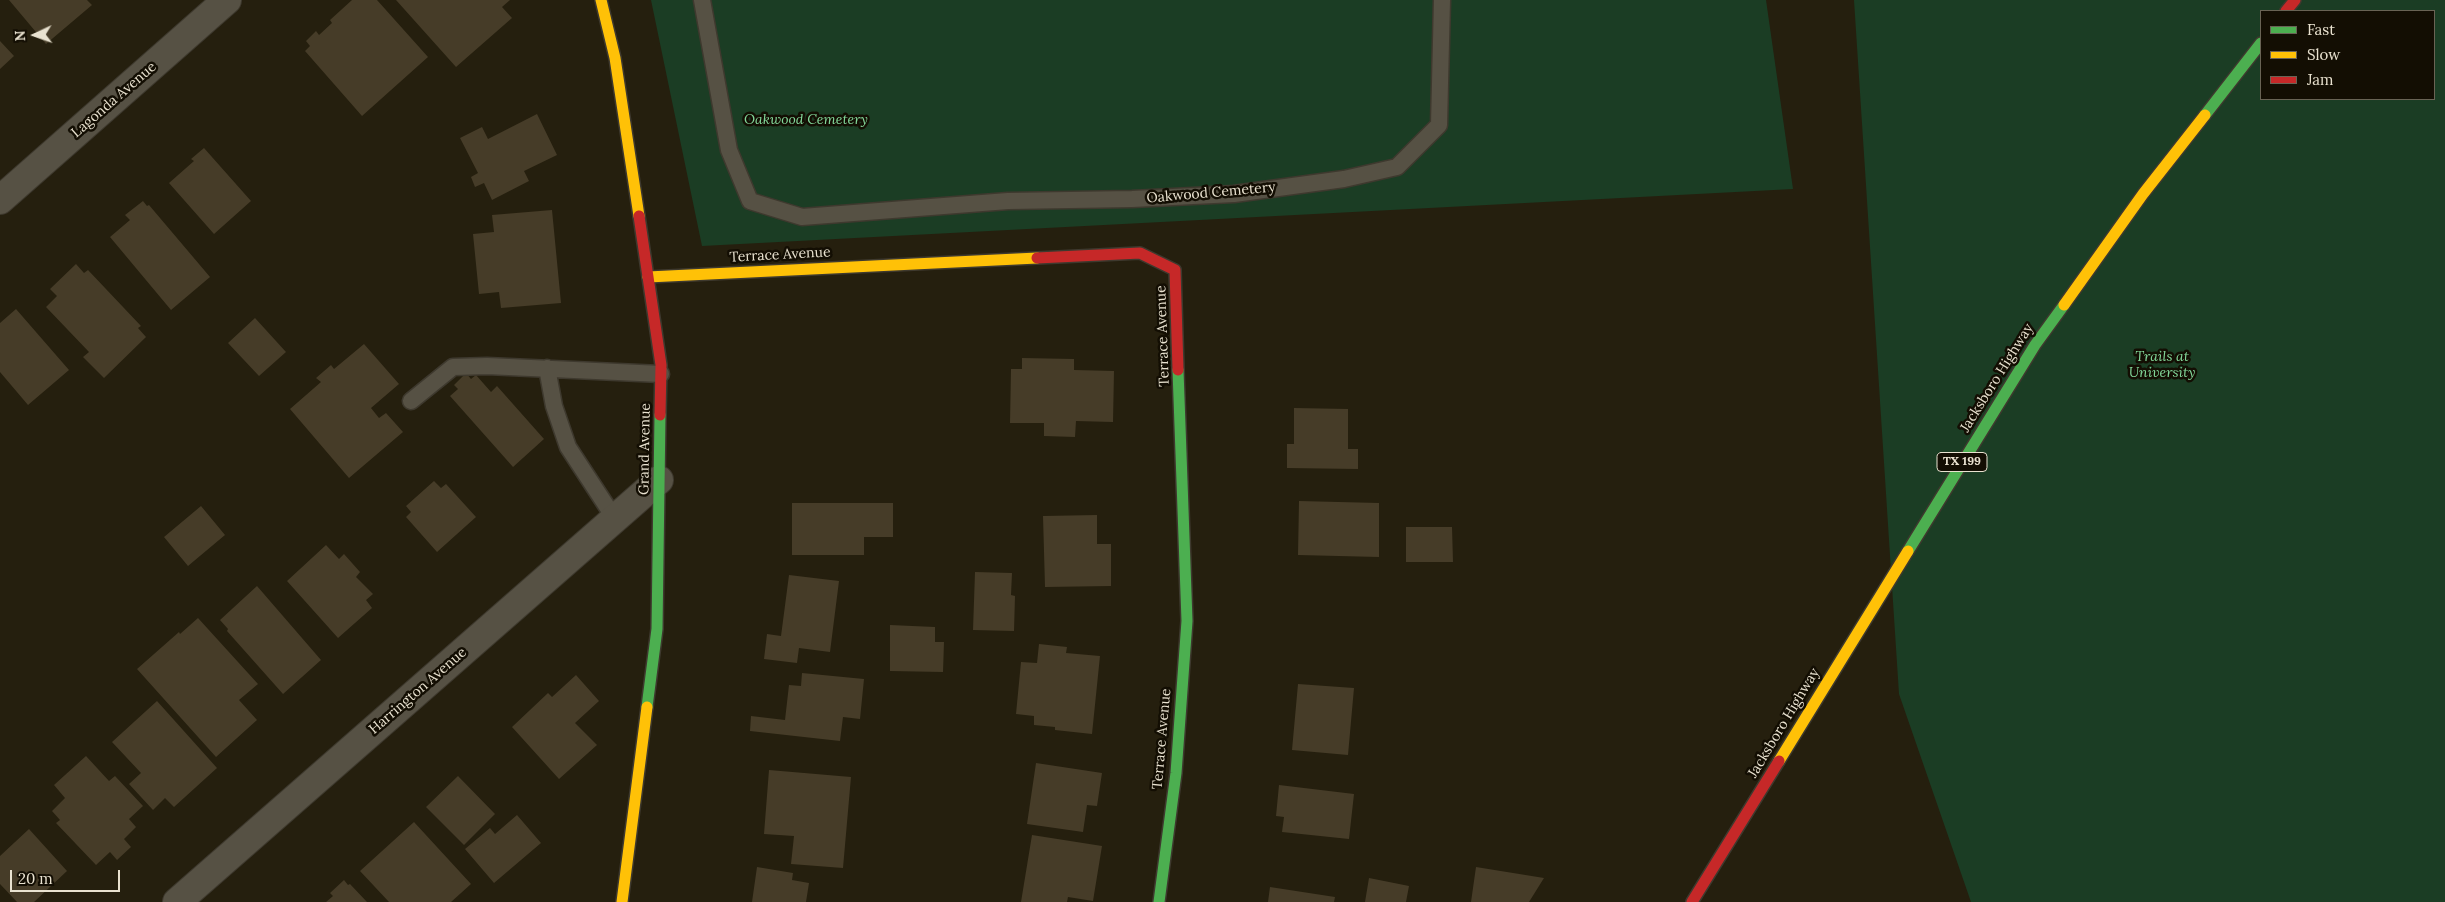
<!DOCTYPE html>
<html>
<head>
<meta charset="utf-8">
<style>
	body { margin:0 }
	#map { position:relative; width:2445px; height:902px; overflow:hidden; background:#251f0e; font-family:Lora,serif }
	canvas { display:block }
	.legend { position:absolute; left:2260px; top:10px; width:175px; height:90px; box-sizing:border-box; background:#130e03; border:1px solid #696355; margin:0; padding:6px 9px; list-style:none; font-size:15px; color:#e9e2d0 }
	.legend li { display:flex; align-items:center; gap:10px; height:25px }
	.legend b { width:25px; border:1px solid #696355 }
	.north { position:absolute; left:10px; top:10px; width:50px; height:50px; -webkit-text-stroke:4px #130e03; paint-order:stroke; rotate:267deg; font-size:14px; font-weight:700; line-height:20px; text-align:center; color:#e9e2d0 }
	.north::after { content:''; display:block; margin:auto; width:18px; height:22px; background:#e9e2d0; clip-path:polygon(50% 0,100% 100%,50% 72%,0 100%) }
	.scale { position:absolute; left:10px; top:870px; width:110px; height:22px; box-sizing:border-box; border:2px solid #e9e2d0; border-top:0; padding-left:6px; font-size:15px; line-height:18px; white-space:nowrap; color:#e9e2d0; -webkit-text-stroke:4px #130e03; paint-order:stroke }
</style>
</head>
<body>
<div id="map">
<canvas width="2445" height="902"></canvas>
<ul class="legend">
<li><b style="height:6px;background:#4caf50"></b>Fast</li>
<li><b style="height:6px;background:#ffc107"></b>Slow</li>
<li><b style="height:6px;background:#c62828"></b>Jam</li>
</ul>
<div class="north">N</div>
<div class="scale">20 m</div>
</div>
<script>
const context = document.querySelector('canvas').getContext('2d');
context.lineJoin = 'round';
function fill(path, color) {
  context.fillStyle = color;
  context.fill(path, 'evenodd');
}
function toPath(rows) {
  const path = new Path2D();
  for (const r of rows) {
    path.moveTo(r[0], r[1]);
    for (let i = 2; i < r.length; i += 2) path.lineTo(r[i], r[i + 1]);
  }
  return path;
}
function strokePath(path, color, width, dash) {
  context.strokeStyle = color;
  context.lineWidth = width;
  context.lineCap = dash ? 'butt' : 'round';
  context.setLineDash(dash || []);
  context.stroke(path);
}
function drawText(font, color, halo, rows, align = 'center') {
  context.font = font + ' Lora,serif';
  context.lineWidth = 5;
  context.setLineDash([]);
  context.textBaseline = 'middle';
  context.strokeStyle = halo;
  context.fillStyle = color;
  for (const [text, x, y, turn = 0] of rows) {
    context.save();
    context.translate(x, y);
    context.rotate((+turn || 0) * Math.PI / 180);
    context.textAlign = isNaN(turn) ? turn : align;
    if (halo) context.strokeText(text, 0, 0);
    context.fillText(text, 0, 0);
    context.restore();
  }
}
const green = toPath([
	[651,0,1766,0,1793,189,702,246],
	[1854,0,2445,0,2445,902,1971,902,1899,694],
	[2261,11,2434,11,2434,99,2261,99]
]);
const building = toPath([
	[9,0,87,0,92,5,46,44],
	[352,0,377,0,428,57,362,116,305,51,310,46,306,41,316,31,319,35,332,23,330,20],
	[396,0,510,0,502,7,512,18,456,67],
	[0,41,14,56,0,69],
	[537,114,557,155,524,171,529,181,492,200,484,183,475,187,471,177,478,173,460,138,482,127,488,139],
	[204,148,251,201,214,234,169,183,194,161,191,159],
	[143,201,147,206,149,205,210,277,171,310,110,237,130,220,125,215],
	[552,210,561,303,501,308,499,292,479,294,473,234,494,232,492,215],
	[76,264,84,273,88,270,141,326,138,328,146,337,104,378,83,357,89,352,46,307,57,296,50,289],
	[16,309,69,370,28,405,0,372,0,323],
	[255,318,286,352,259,376,228,343],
	[364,344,399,384,371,408,379,418,386,413,403,432,349,478,290,409,321,382,316,378,331,365,334,369],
	[1022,358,1074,359,1074,370,1114,371,1113,422,1076,421,1075,437,1044,436,1044,423,1010,423,1011,369,1022,369],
	[466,373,471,379,476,375,491,392,497,386,544,439,513,467,450,396,458,389,454,385],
	[1294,408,1348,409,1348,449,1358,449,1358,469,1287,468,1287,444,1294,444],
	[434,481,441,488,446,484,476,517,437,552,406,517,411,512,406,506],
	[1299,501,1379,503,1379,557,1298,555],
	[792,503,893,503,893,537,864,537,864,555,792,555],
	[201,506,225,535,188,566,164,537],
	[1097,515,1097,544,1111,544,1111,586,1045,587,1043,516],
	[1406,527,1452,527,1453,562,1406,562],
	[326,545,339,559,344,554,360,572,356,577,373,594,366,600,372,608,338,638,287,581],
	[975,572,1012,573,1011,595,1015,596,1014,631,973,630],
	[789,575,839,581,830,652,799,648,797,663,764,659,767,634,781,636],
	[257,586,321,660,283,694,227,631,228,629,220,620],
	[198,618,258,684,239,700,257,720,216,757,137,669,179,632,180,634],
	[890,625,935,627,935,642,944,642,943,672,890,671],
	[1039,644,1067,647,1066,653,1100,656,1092,734,1055,730,1055,727,1034,725,1034,716,1016,714,1021,662,1037,663],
	[802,673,864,679,860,719,843,717,840,741,750,731,751,716,785,720,789,685,801,686],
	[576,675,599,701,575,723,597,745,559,779,512,727,548,693,552,697],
	[1298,684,1354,688,1348,755,1292,750],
	[157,701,217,768,174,807,165,798,153,810,129,784,141,773,112,742],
	[86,756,109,781,115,776,143,806,129,819,136,827,124,839,131,847,117,860,110,852,96,865,56,823,60,820,52,811,65,798,54,785],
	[1036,763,1102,773,1097,806,1087,805,1083,832,1027,824],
	[769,770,851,777,843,868,791,864,794,836,764,834],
	[458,776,495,814,464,845,426,807],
	[1279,785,1354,794,1349,839,1282,832,1284,817,1276,816],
	[517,815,541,843,494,883,465,849,490,828,495,834],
	[414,822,471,884,451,902,389,902,360,871],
	[29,829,67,871,34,902,17,902,0,884,0,856],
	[1032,835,1102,846,1093,901,1068,897,1067,902,1021,902],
	[757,867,793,873,792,880,809,883,806,902,752,902],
	[1476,867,1544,878,1529,902,1471,902],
	[1369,878,1409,886,1406,902,1365,902],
	[344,880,348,885,350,884,367,902,326,902,333,896,330,893],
	[1270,887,1335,897,1334,902,1268,902]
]);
const lane = toPath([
	[702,0,729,150,750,201,802,217,1008,201,1132,199,1234,194,1344,179,1397,167,1439,125,1442,0],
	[547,368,554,406,568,447,615,519],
	[411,401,453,367,487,366,661,374]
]);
const street = toPath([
	[0,200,227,0],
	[177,902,659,480]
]);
const fast = toPath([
	[2205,115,2261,43],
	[1908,551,2035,345,2064,305],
	[647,707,657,629,660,415],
	[1159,902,1176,773,1187,621,1178,370]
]);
const slow = toPath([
	[601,0,615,58,639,216],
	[648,277,1037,258],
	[2064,305,2143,194,2205,115],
	[1779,761,1908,551],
	[622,902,647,707]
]);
const jam = toPath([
	[2286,11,2295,0],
	[639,216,661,365,660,415],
	[1037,258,1140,253,1175,270,1178,370],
	[1692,902,1779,761]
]);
const shields = [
	[1962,462,50]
];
const shieldNames = [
	["TX 199",1962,462]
];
const streetNames = [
	["Lagonda Avenue",114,100,-41],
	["Oakwood Cemetery",1211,193,-5],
	["Terrace Avenue",780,255,-3],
	["Terrace Avenue",1163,336,-92],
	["Jacksboro Highway",1997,378,-58],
	["Grand Avenue",645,449,-89],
	["Harrington Avenue",418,691,-41],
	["Jacksboro Highway",1784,723,-59],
	["Terrace Avenue",1162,739,-85]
];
const parkNames = [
	["Oakwood Cemetery",806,120],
	["Trails at",2162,357],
	["University",2162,373]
];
fill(green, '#1b3d24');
fill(building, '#463c28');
strokePath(lane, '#3e392e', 19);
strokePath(street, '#3e392e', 30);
strokePath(fast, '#3e392e', 14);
strokePath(slow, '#3e392e', 14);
strokePath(jam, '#3e392e', 14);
strokePath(lane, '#565144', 16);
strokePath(street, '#565144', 28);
strokePath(fast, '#4caf50', 11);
strokePath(slow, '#ffc107', 11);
strokePath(jam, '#c62828', 11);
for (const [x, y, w] of shields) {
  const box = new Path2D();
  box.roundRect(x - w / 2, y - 9.5, w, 19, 4);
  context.fillStyle = '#130e03';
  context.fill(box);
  strokePath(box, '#e9e2d0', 1);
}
drawText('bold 12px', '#e9e2d0', null, shieldNames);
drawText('14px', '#e9e2d0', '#130e03', streetNames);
drawText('italic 14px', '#83d89a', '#130e03', parkNames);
</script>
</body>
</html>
